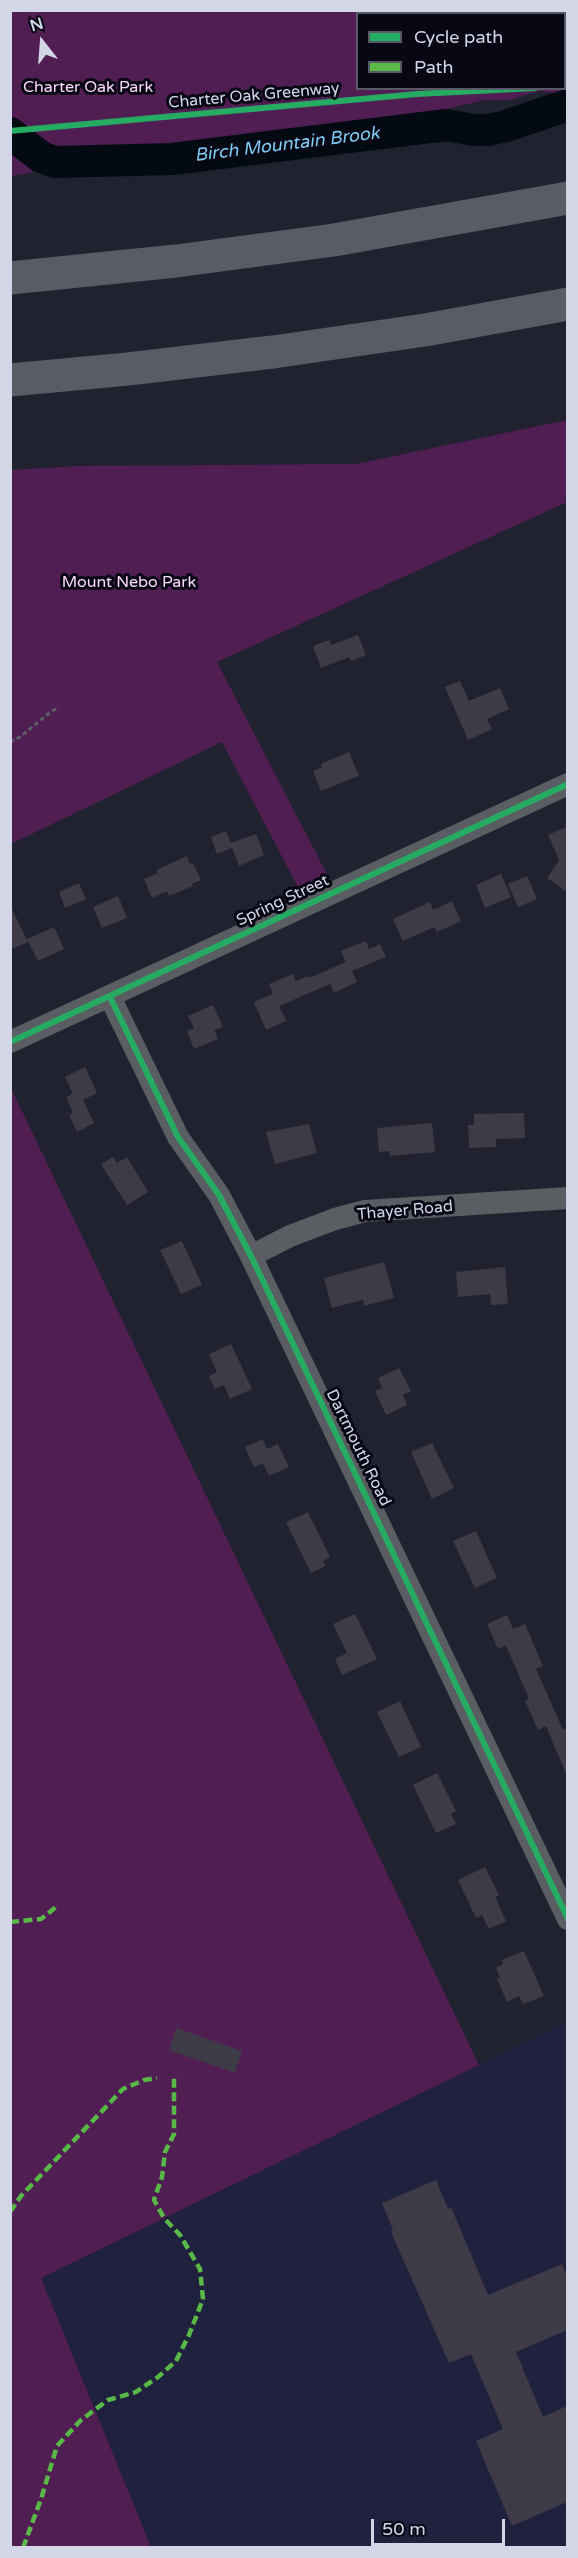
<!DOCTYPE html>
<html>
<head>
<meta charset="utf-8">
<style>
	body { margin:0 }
	#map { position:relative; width:578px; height:2558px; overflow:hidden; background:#21222f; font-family:"Varela Round",sans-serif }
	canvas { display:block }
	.frame { position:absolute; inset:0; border:12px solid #d3d6e7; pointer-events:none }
	.legend { position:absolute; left:356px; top:12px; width:210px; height:78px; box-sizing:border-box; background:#070813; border:2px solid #595a68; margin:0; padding:8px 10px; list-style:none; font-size:18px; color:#d3d6e7 }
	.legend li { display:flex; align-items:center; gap:12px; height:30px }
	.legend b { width:30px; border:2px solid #595a68 }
	.north { position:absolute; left:12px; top:12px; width:60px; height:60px; -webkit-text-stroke:4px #070813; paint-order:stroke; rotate:343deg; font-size:16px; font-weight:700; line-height:24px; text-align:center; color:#d3d6e7 }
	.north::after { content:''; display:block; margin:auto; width:21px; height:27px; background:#d3d6e7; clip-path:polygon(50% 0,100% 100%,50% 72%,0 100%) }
	.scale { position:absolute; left:371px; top:2519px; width:134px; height:27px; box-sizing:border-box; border:3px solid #d3d6e7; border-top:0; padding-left:8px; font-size:18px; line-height:21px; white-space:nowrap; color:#d3d6e7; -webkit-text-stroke:4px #070813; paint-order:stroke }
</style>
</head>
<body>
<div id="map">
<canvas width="578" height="2558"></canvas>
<div class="frame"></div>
<ul class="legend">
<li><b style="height:8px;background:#26ab63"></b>Cycle path</li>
<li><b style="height:8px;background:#58b947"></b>Path</li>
</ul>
<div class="north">N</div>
<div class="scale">50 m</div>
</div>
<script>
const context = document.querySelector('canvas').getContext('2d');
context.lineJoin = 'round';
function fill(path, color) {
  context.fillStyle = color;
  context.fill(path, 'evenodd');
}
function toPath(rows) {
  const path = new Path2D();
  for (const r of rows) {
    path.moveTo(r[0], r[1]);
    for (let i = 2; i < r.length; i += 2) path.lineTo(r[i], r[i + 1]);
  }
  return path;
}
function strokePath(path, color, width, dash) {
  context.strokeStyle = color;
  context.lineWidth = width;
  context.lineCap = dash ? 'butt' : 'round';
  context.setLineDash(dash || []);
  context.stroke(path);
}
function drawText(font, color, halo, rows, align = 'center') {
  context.font = font + ' "Varela Round",sans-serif';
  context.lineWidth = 6;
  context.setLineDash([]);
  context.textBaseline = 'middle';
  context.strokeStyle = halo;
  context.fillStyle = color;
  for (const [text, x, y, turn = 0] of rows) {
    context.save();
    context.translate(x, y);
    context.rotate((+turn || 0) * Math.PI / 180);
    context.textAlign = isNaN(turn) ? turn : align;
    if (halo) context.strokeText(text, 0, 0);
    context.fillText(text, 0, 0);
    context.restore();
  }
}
const built = toPath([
	[567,2022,567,2547,151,2547,41,2278]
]);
const green = toPath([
	[11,10,567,11,567,91,555,93,539,91,510,100,485,100,340,133,185,151,89,167,52,169,11,176],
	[358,14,564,14,564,88,358,88],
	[567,420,567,502,217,662,330,880,301,893,222,742,11,844,11,470,79,466,356,464],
	[10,1086,479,2065,41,2278,151,2547,11,2547]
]);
const river = toPath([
	[10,133,41,157,55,162,172,159,446,125,474,130,489,130,506,126,568,105]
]);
const building = toPath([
	[358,635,366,655,351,661,349,657,321,668,313,646,329,640,331,645],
	[460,681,469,701,500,688,509,709,487,719,492,729,468,740,445,687],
	[349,752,359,776,321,791,313,771,322,767,321,764],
	[567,827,567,892,547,878,559,860,548,835],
	[226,831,231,843,256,834,264,855,239,866,232,848,217,854,211,837],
	[187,856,190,864,193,863,201,880,192,884,193,886,169,896,167,891,152,898,144,879,158,873,156,870],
	[501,874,511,897,485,908,476,885],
	[527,876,537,899,518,907,508,884],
	[79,883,86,899,65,908,59,892],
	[118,896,127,918,102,928,93,907],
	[452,901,461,921,437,932,434,927,403,941,393,919,430,902,433,910],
	[10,905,28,942,10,950],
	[54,927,64,949,38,961,27,939],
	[366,941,369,949,380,944,386,957,352,971,357,982,334,993,330,984,279,1006,286,1021,266,1030,254,1002,273,994,269,984,293,974,296,981,308,976,309,978,346,962,341,951],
	[213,1005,223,1027,214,1030,218,1039,194,1049,187,1031,194,1028,188,1016],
	[85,1067,97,1093,83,1100,94,1123,77,1132,69,1115,73,1113,66,1097,73,1094,65,1077],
	[524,1113,525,1138,496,1139,496,1147,469,1148,468,1125,474,1125,474,1114],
	[432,1123,435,1152,390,1156,389,1151,379,1152,377,1128],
	[309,1124,317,1153,275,1164,266,1132],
	[113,1157,117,1163,127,1157,148,1192,127,1205,101,1164],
	[182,1241,202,1285,181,1294,160,1250],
	[384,1262,394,1298,364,1306,363,1300,332,1308,324,1278],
	[505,1267,508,1304,491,1305,490,1294,458,1297,456,1272],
	[231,1344,252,1389,230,1399,224,1385,215,1389,209,1376,217,1372,209,1354],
	[399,1368,411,1391,403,1395,407,1405,386,1415,375,1391,382,1388,378,1378],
	[263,1439,267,1449,278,1444,289,1467,269,1476,263,1463,254,1467,245,1447],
	[432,1443,454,1488,432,1499,411,1452],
	[308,1512,330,1557,323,1561,326,1566,311,1573,286,1522],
	[476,1531,497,1578,475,1588,453,1541],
	[355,1614,377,1659,342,1675,335,1659,347,1653,333,1624],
	[507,1615,513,1629,525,1624,543,1666,536,1669,563,1730,567,1728,567,1776,546,1726,538,1730,525,1701,529,1698,506,1646,498,1649,487,1624],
	[400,1701,421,1747,399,1757,377,1712],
	[437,1773,456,1811,451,1814,456,1824,436,1833,413,1785],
	[485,1867,499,1895,495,1897,506,1921,489,1929,482,1915,476,1918,458,1880],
	[524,1951,544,1996,523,2004,519,1996,507,2002,497,1979,500,1978,496,1968,503,1964,502,1960],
	[176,2028,242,2051,235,2073,169,2050],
	[436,2180,448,2209,451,2207,488,2295,562,2264,567,2277,567,2330,516,2352,543,2417,567,2406,567,2502,512,2526,476,2441,503,2429,471,2354,449,2363,391,2232,393,2230,382,2203]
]);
const path = toPath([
	[10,742,20,737,48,714,59,707]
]);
const minor = toPath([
	[110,997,178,1137,219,1195,251,1256,568,1919],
	[10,1042,568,784],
	[251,1256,290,1236,335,1219,365,1211,568,1198]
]);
const highway = toPath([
	[10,278,176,261,334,240,568,198],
	[10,380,128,369,273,352,425,330,568,304]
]);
const quiet = toPath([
	[10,1922,41,1919,56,1907],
	[10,2212,21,2196,123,2089,144,2080,157,2078],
	[23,2548,41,2499,57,2446,81,2420,108,2400,136,2392,158,2377,176,2361,189,2335,203,2299,200,2269,180,2235,164,2218,154,2200,162,2177,165,2152,174,2134,174,2077]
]);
const cycleway = toPath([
	[10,131,417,94,535,88],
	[110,997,178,1137,219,1195,251,1256,568,1919],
	[10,1042,568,784]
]);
const parkNames = [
	["Charter Oak Park",88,88],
	["Mount Nebo Park",129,583]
];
const streetNames = [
	["Charter Oak Greenway",254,96,-5],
	["Spring Street",283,901,-25],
	["Thayer Road",405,1211,-5],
	["Dartmouth Road",358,1448,64]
];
const waterNames = [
	["Birch Mountain Brook",287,145,-7]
];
fill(built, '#20213f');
fill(green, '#501e53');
strokePath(river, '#030a12', 32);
fill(building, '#3e3b47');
strokePath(path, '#5c5e65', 3, [4.5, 3]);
strokePath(minor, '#5a5d62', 22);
strokePath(highway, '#585c65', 33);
strokePath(quiet, '#58b947', 4.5, [9, 4.5]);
strokePath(cycleway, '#26ab63', 6);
drawText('16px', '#fcd6fb', '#070813', parkNames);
drawText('16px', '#d3d6e7', '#070813', streetNames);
drawText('italic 18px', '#80cbf5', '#070813', waterNames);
</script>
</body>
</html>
